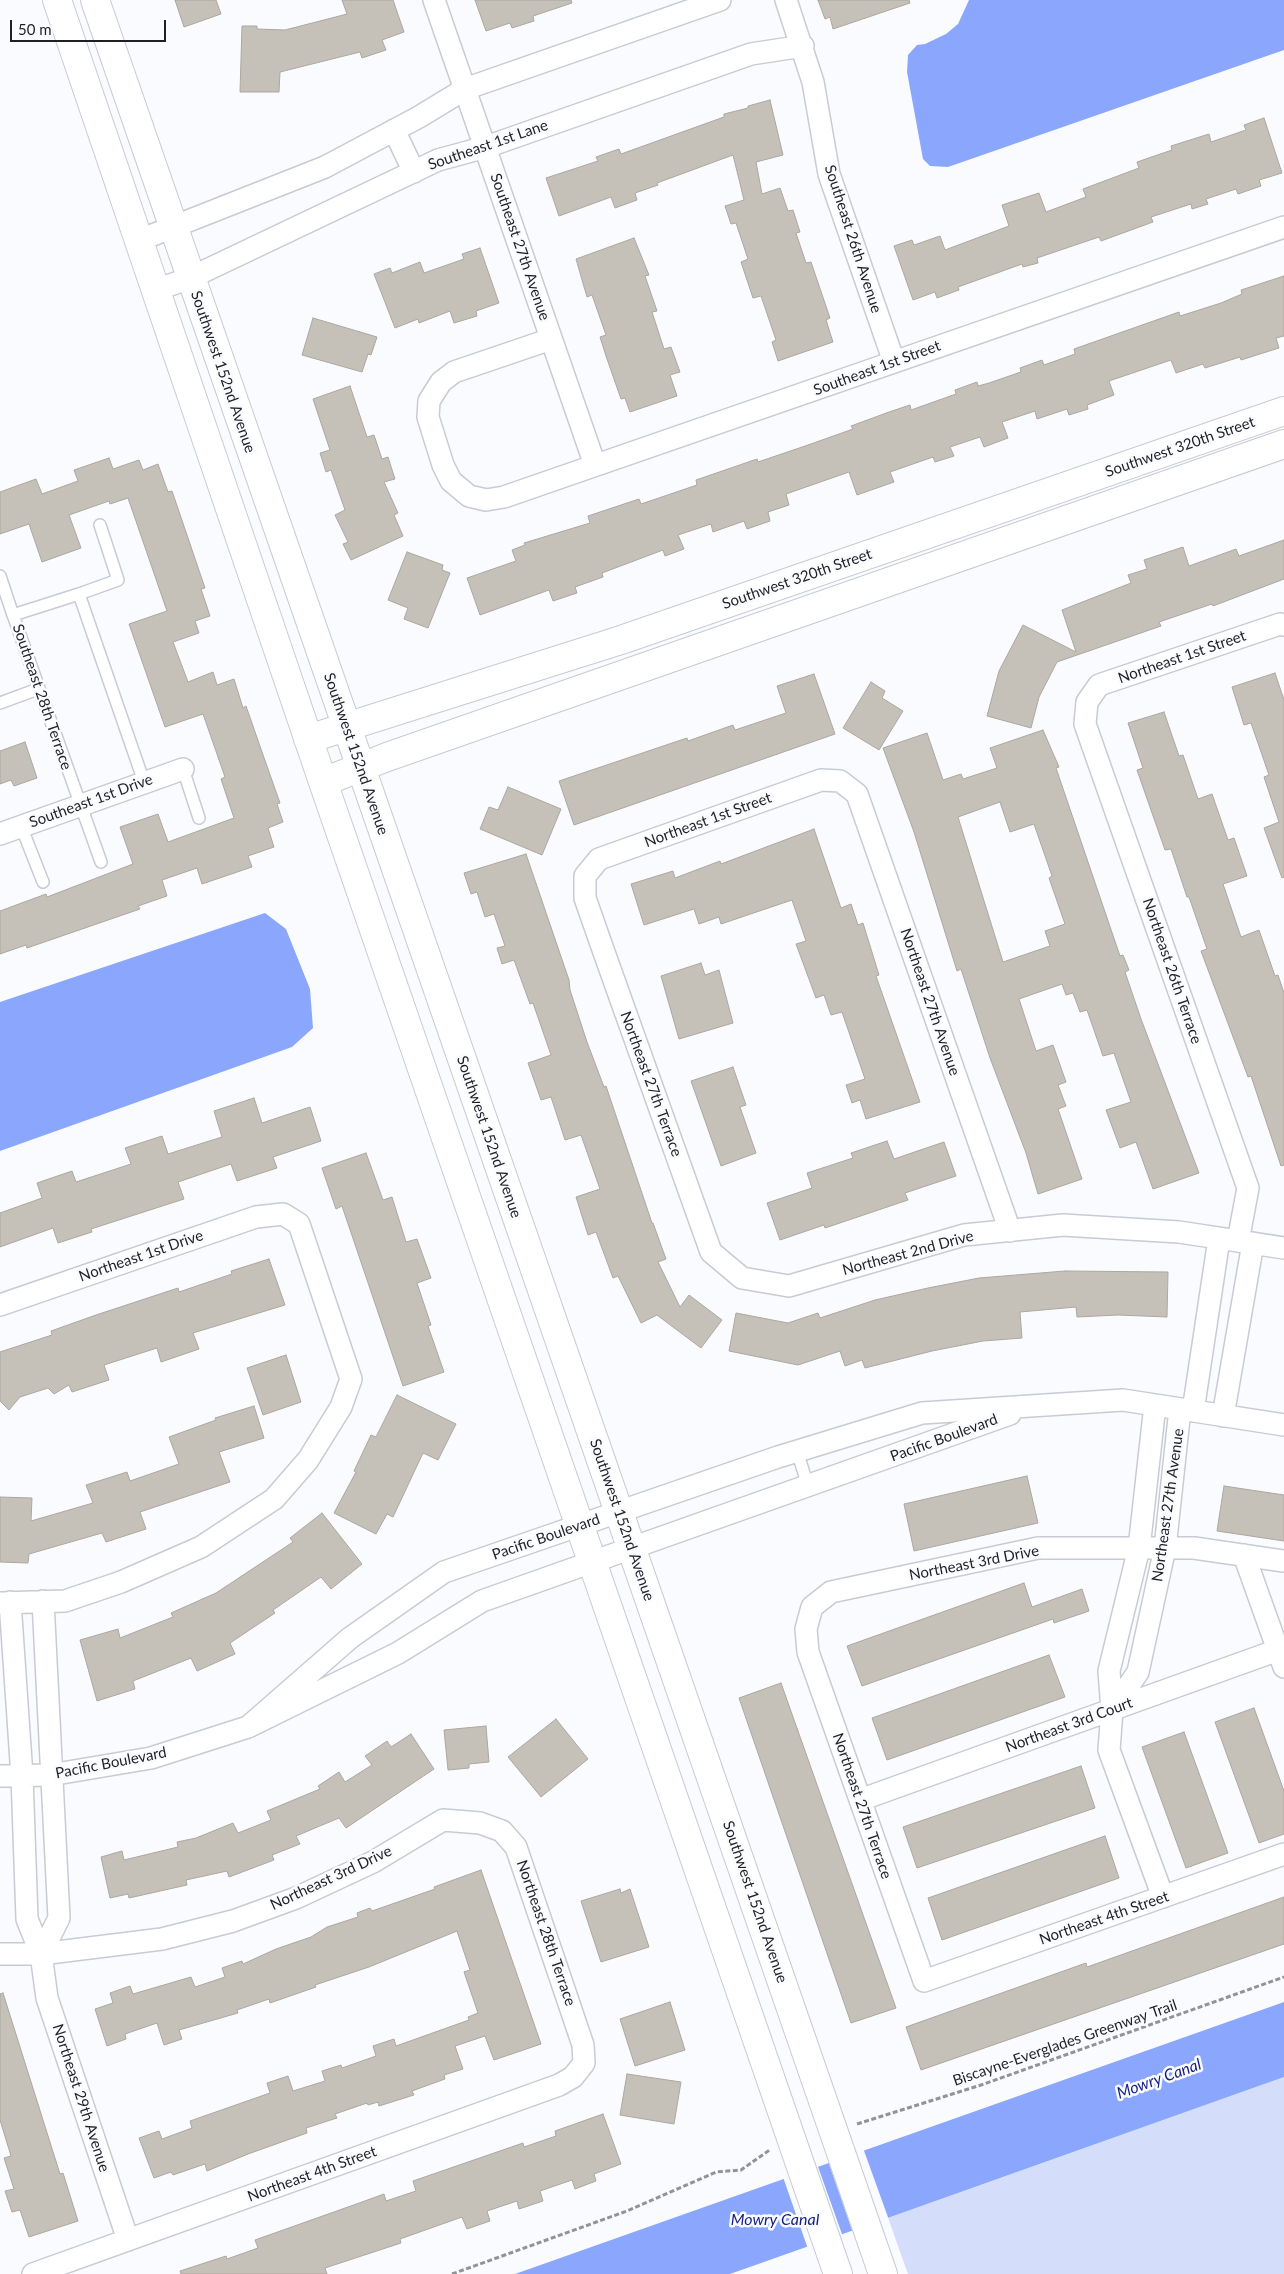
<!DOCTYPE html>
<html>
<head>
<meta charset="utf-8">
<style>
	body { margin:0 }
	#map { position:relative; width:1284px; height:2274px; overflow:hidden; background:#fafbff; font-family:Lato,sans-serif }
	canvas { display:block }
	.scale { position:absolute; left:10px; top:20px; width:156px; height:22px; box-sizing:border-box; border:2px solid #1f2023; border-top:0; padding-left:6px; font-size:15px; line-height:18px; white-space:nowrap; color:#1f2023; -webkit-text-stroke:4px #fafbff; paint-order:stroke }
</style>
</head>
<body>
<div id="map">
<canvas width="1284" height="2274"></canvas>
<div class="scale">50 m</div>
</div>
<script>
const context = document.querySelector('canvas').getContext('2d');
context.lineJoin = 'round';
function fill(path, color) {
  context.fillStyle = color;
  context.fill(path, 'evenodd');
}
function toPath(rows) {
  const path = new Path2D();
  for (const r of rows) {
    path.moveTo(r[0], r[1]);
    for (let i = 2; i < r.length; i += 2) path.lineTo(r[i], r[i + 1]);
  }
  return path;
}
function strokePath(path, color, width, dash) {
  context.strokeStyle = color;
  context.lineWidth = width;
  context.lineCap = dash ? 'butt' : 'round';
  context.setLineDash(dash || []);
  context.stroke(path);
}
function drawText(font, color, halo, rows, align = 'center') {
  context.font = font + ' Lato,sans-serif';
  context.lineWidth = 5;
  context.setLineDash([]);
  context.textBaseline = 'middle';
  context.strokeStyle = halo;
  context.fillStyle = color;
  for (const [text, x, y, turn = 0] of rows) {
    context.save();
    context.translate(x, y);
    context.rotate((+turn || 0) * Math.PI / 180);
    context.textAlign = isNaN(turn) ? turn : align;
    if (halo) context.strokeText(text, 0, 0);
    context.fillText(text, 0, 0);
    context.restore();
  }
}
const green = toPath([
	[1284,2077,1284,2274,908,2274,888,2218]
]);
const water = toPath([
	[969,0,1284,0,1284,50,948,167,930,166,923,159,907,72,908,55,917,45,925,44,946,34,958,24],
	[265,913,286,929,310,989,313,1028,292,1047,0,1151,0,1002],
	[1284,2002,1284,2077,795,2251,730,2274,515,2274]
]);
const pier = toPath([
	[863,2148,889,2220,853,2233,828,2161],
	[817,2164,843,2237,808,2249,783,2177]
]);
const building = toPath([
	[175,0,216,0,221,14,184,27,175,0],
	[342,0,393,0,404,32,382,40,386,50,362,58,360,52,280,72,279,92,240,92,242,26,257,26,257,29,285,30,347,14,342,0],
	[475,0,571,0,572,3,533,16,534,21,512,28,510,23,486,31,475,0],
	[818,0,909,0,910,3,833,29,830,17,825,19,818,0],
	[770,100,783,155,756,162,762,194,780,188,788,211,793,210,800,232,796,233,806,263,811,262,830,318,826,320,833,342,778,361,772,342,776,340,761,296,753,298,741,262,748,259,736,223,731,224,725,206,744,200,733,155,657,183,658,185,635,193,637,200,615,208,611,197,559,216,546,178,598,161,596,157,619,149,621,154,724,117,724,114,748,108,748,106,770,100],
	[1264,118,1282,173,1259,180,1261,186,1238,194,1236,189,1206,199,1208,204,1192,209,1191,204,1151,217,1153,222,1101,241,1099,237,1037,258,1038,263,1023,267,1022,264,958,287,959,290,937,298,935,292,913,300,894,246,912,240,914,245,940,236,945,250,1009,226,1002,205,1039,193,1046,212,1086,197,1083,189,1139,168,1137,162,1172,150,1171,146,1209,134,1211,142,1246,130,1244,125,1264,118],
	[634,238,649,275,645,276,657,311,652,312,664,349,671,347,680,372,670,375,677,396,630,412,625,398,621,399,606,356,600,337,606,335,592,295,587,297,576,259,634,238],
	[480,248,499,303,476,311,477,316,454,323,450,311,419,323,418,319,395,328,374,274,390,268,392,273,420,262,424,273,464,259,462,254,480,248],
	[1284,276,1284,336,1276,338,1279,348,1241,360,1240,357,1205,368,1203,364,1176,373,1171,360,1109,381,1114,395,1087,405,1088,409,1069,415,1067,409,1037,419,1035,411,1002,422,1008,438,984,447,980,437,950,447,954,456,935,462,933,457,890,472,894,482,857,495,849,472,786,494,789,505,768,512,770,521,747,529,744,521,713,532,711,524,678,535,684,549,665,556,663,550,602,573,603,577,575,587,577,593,553,601,549,590,480,615,467,578,516,561,512,550,525,545,524,543,590,523,588,516,639,499,641,504,697,485,696,480,757,459,758,462,808,445,853,429,851,426,889,412,910,405,911,410,956,394,955,390,977,382,978,386,989,383,1021,372,1020,368,1042,360,1044,365,1075,354,1074,349,1179,312,1180,316,1221,303,1242,294,1241,290,1284,276],
	[313,318,377,337,371,355,368,354,362,372,302,355,313,318],
	[350,386,367,437,374,435,382,459,388,457,395,479,384,482,398,513,394,515,403,536,351,560,343,544,348,542,335,515,345,510,331,470,326,472,320,453,330,450,313,399,350,386],
	[109,458,113,469,139,460,143,470,158,464,168,492,172,491,205,588,201,589,210,616,195,621,199,633,173,642,188,682,213,672,217,685,234,679,243,708,246,706,262,752,280,803,277,804,283,822,268,828,274,847,248,856,252,867,202,884,197,868,162,880,167,896,138,906,140,909,27,948,26,945,0,954,0,911,46,894,47,897,133,864,120,827,158,814,168,842,234,818,221,779,225,777,203,714,165,727,129,624,167,611,128,498,110,504,109,501,69,515,81,548,42,562,29,524,0,534,0,492,36,479,42,494,78,481,74,470,109,458],
	[1284,540,1284,579,1213,606,1212,604,1159,622,1161,626,1057,662,1039,697,1031,728,987,716,999,671,1023,625,1076,652,1062,610,1131,583,1128,575,1147,569,1144,560,1183,547,1189,566,1236,549,1239,556,1284,540],
	[407,552,443,565,442,570,450,573,428,628,404,619,408,608,388,600,407,552],
	[1275,673,1284,700,1284,877,1282,878,1264,828,1279,822,1264,777,1269,775,1251,723,1244,725,1232,687,1275,673],
	[814,674,835,734,574,825,559,781,687,738,688,741,733,725,735,730,786,713,777,686,814,674],
	[871,682,885,691,882,698,903,711,879,750,843,728,871,682],
	[1164,712,1179,756,1183,755,1198,799,1212,794,1228,840,1234,838,1247,876,1223,884,1241,937,1259,930,1275,976,1278,975,1284,993,1284,1165,1281,1166,1251,1076,1248,1077,1201,951,1207,949,1189,897,1187,897,1171,849,1165,850,1137,770,1143,768,1128,723,1164,712],
	[1043,730,1059,767,1056,768,1120,956,1123,955,1129,970,1125,972,1141,1019,1199,1173,1153,1189,1136,1142,1120,1148,1106,1110,1131,1102,1114,1053,1103,1056,1087,1010,1080,1012,1073,993,1066,995,1062,984,1019,999,1036,1051,1053,1045,1066,1082,1058,1085,1066,1106,1058,1109,1082,1179,1038,1194,1026,1153,990,1058,961,969,957,971,914,832,883,748,927,733,943,780,961,774,963,779,997,768,990,748,1043,730],
	[1000,802,1010,832,1034,824,1052,876,1049,878,1065,924,1045,931,1050,946,1003,962,958,817,1000,802],
	[25,742,37,778,14,786,11,780,0,784,0,751,25,742],
	[508,787,561,809,542,855,480,829,489,807,498,810,508,787],
	[814,829,841,908,851,904,858,925,863,923,879,975,876,976,920,1102,866,1119,860,1100,852,1103,846,1085,865,1079,842,1012,831,1015,824,995,816,998,796,944,806,941,792,900,721,924,719,917,699,924,694,909,644,925,631,884,673,871,675,878,720,861,721,864,814,829],
	[526,854,569,980,570,990,587,1042,604,1087,606,1086,652,1223,653,1223,666,1259,658,1262,680,1307,689,1295,722,1320,701,1348,657,1315,641,1323,618,1276,613,1278,596,1232,588,1235,576,1197,600,1189,581,1135,565,1140,551,1097,541,1100,528,1063,551,1055,533,1003,530,1004,514,960,502,964,497,948,505,946,494,914,485,917,477,892,471,894,464,873,526,854],
	[701,963,705,975,719,970,733,1023,679,1039,661,976,701,963],
	[733,1067,746,1105,740,1107,756,1153,721,1166,691,1081,733,1067],
	[254,1098,262,1123,310,1107,321,1141,273,1157,277,1168,237,1181,231,1164,178,1182,184,1199,91,1229,92,1232,58,1243,53,1228,0,1247,0,1213,42,1198,37,1183,72,1171,76,1182,131,1164,125,1148,162,1136,168,1154,222,1137,214,1111,254,1098],
	[887,1141,894,1159,944,1142,956,1176,905,1193,908,1200,825,1228,824,1225,780,1240,767,1203,812,1188,807,1173,853,1158,851,1153,887,1141],
	[366,1153,383,1200,392,1197,406,1242,417,1239,431,1278,417,1283,431,1325,428,1326,444,1372,403,1386,342,1206,336,1209,322,1168,366,1153],
	[269,1259,285,1305,193,1333,199,1349,161,1362,157,1348,104,1365,109,1380,72,1392,69,1385,54,1394,48,1388,20,1397,9,1410,0,1401,0,1352,52,1335,51,1331,96,1315,178,1288,179,1292,232,1274,231,1271,269,1259],
	[1065,1271,1168,1272,1167,1317,1118,1315,1077,1317,1076,1307,1020,1312,1022,1338,983,1341,932,1351,865,1368,862,1360,845,1366,840,1351,798,1365,729,1351,736,1313,788,1323,818,1313,820,1318,875,1300,928,1288,979,1278,1065,1271],
	[286,1355,301,1402,263,1415,247,1368,286,1355],
	[397,1395,456,1424,438,1460,423,1453,393,1517,387,1514,376,1534,334,1513,356,1472,354,1471,371,1435,376,1437,397,1395],
	[254,1406,264,1438,219,1452,230,1482,140,1512,146,1529,106,1542,102,1533,29,1554,28,1563,0,1562,0,1497,32,1498,31,1521,93,1503,86,1485,127,1472,130,1481,179,1464,169,1437,216,1420,215,1418,254,1406],
	[1027,1476,1038,1523,914,1551,904,1504,1027,1476],
	[1224,1486,1284,1495,1284,1541,1217,1531,1224,1486],
	[322,1513,362,1564,331,1589,321,1577,273,1610,275,1613,230,1643,235,1654,197,1671,191,1658,133,1681,135,1689,97,1701,80,1640,118,1629,120,1638,173,1617,171,1613,216,1593,293,1542,290,1538,322,1513],
	[1024,1583,1032,1607,1082,1589,1089,1611,1054,1623,1053,1619,862,1686,847,1646,1024,1583],
	[1049,1655,1065,1697,887,1760,872,1718,1049,1655],
	[781,1683,896,2008,851,2023,739,1698,781,1683],
	[1254,1708,1284,1791,1284,1834,1259,1843,1215,1722,1254,1708],
	[556,1719,588,1759,541,1797,508,1757,556,1719],
	[486,1726,489,1762,469,1764,469,1768,448,1770,444,1730,486,1726],
	[1184,1732,1228,1853,1186,1868,1142,1747,1184,1732],
	[411,1734,434,1769,346,1828,339,1818,296,1836,300,1844,272,1855,274,1860,229,1877,227,1871,186,1880,187,1885,129,1898,128,1894,110,1898,101,1857,122,1851,124,1860,178,1847,177,1842,196,1838,233,1823,238,1833,271,1820,267,1811,320,1789,318,1786,339,1772,345,1782,372,1765,365,1756,387,1741,391,1747,411,1734],
	[1081,1766,1095,1808,917,1868,903,1827,1081,1766],
	[1105,1836,1119,1878,942,1940,928,1898,1105,1836],
	[481,1870,541,2044,494,2060,485,2036,455,2046,463,2069,444,2075,445,2079,412,2091,414,2095,379,2106,378,2102,368,2105,367,2103,335,2114,337,2118,306,2128,307,2133,248,2154,207,2171,205,2164,173,2175,171,2172,154,2178,139,2138,159,2131,162,2139,192,2128,190,2121,270,2093,267,2083,288,2076,293,2091,325,2081,322,2071,341,2065,342,2068,376,2056,373,2046,394,2039,396,2046,469,2020,468,2017,478,2013,464,1972,470,1970,457,1931,369,1967,315,1985,316,1987,270,2003,269,1999,237,2010,238,2013,179,2030,182,2039,164,2045,157,2023,125,2034,126,2039,107,2046,95,2009,113,2003,110,1993,130,1986,133,1994,191,1977,195,1987,225,1977,222,1968,242,1961,243,1964,276,1949,311,1937,327,1927,358,1917,357,1913,370,1908,372,1911,435,1889,434,1887,481,1870],
	[620,1889,621,1893,630,1889,649,1947,601,1962,581,1901,620,1889],
	[1284,1897,1284,1944,921,2070,906,2027,1086,1963,1087,1967,1284,1897],
	[3,1993,60,2174,63,2173,78,2221,29,2237,20,2210,12,2212,5,2191,14,2189,4,2158,11,2156,0,2120,0,1994,3,1993],
	[670,2002,685,2050,635,2066,620,2019,670,2002],
	[627,2074,681,2082,674,2124,620,2115,627,2074],
	[603,2114,621,2164,594,2174,596,2181,575,2189,572,2180,540,2191,543,2201,519,2209,517,2201,487,2211,490,2221,467,2229,462,2217,400,2239,401,2243,325,2268,327,2274,181,2274,180,2271,226,2256,227,2259,258,2248,255,2240,362,2202,384,2194,386,2201,416,2191,413,2181,523,2143,524,2147,556,2136,555,2131,603,2114]
]);
const path = toPath([
	[857,2124,984,2084,1284,1977],
	[452,2274,627,2211,716,2172,741,2170,771,2149]
]);
const lane = toPath([
	[0,576,13,615],
	[79,594,118,580,100,525],
	[0,703,38,689],
	[183,769,199,818],
	[21,826,43,882],
	[101,862,13,615,79,594,144,782],
	[797,1451,808,1486]
]);
const street = toPath([
	[434,0,595,465],
	[786,0,813,82,829,174,894,362],
	[394,130,414,172],
	[140,240,325,167,419,117,465,89,720,0],
	[156,290,190,278,438,160,486,147,751,54,803,46],
	[551,339,454,372,441,382,429,401,428,417,443,465,451,481,469,496,486,500,504,497,1284,227],
	[0,834,183,769],
	[1010,1231,857,794,840,781,821,780,599,859,585,876,585,898,600,941,711,1252,742,1278,789,1286,964,1235,1063,1225,1179,1232,1284,1248],
	[1238,1241,1248,1188,1085,724,1087,702,1099,685,1280,624,1284,625],
	[0,1305,256,1217,283,1214,299,1224,351,1379,341,1407,308,1460,274,1499,201,1547,121,1582,65,1601,0,1603],
	[1155,1405,1139,1548,1109,1671,1112,1710,1109,1750,1163,1897],
	[1193,1411,1219,1239],
	[1223,1416,1253,1243],
	[1244,1555,1284,1667],
	[1284,1561,1194,1548,1038,1548,831,1592,812,1607,806,1629,808,1652,924,1981,1284,1854],
	[10,1602,22,1776,27,1919,41,1954,47,1998,128,2240],
	[1112,1710,1138,1672,1165,1548,1180,1409],
	[248,1727,350,1638,444,1572,778,1457,922,1413,1123,1400,1284,1425],
	[0,1776,50,1775,151,1758,248,1727,398,1653,482,1601,1010,1414],
	[860,1800,1278,1650],
	[0,1954,41,1954,162,1939,233,1921,296,1898,373,1862,443,1820,480,1823,502,1831,516,1847,583,2045,584,2063,573,2077,559,2085,33,2274],
	[41,1954,59,1918,43,1601]
]);
const secondary = toPath([
	[57,0,323,782,838,2274],
	[95,0,883,2274],
	[308,739,621,640,1284,411],
	[323,782,387,757,1284,444]
]);
const streetNames = [
	["Southeast 1st Lane",488,145,-19],
	["Southeast 26th Avenue",853,239,72],
	["Southeast 27th Avenue",520,247,71],
	["Southeast 1st Street",877,368,-20],
	["Southwest 152nd Avenue",223,372,71],
	["Southwest 320th Street",1180,447,-19],
	["Southwest 320th Street",797,579,-19],
	["Northeast 1st Street",1182,657,-19],
	["Southeast 28th Terrace",42,697,71],
	["Southwest 152nd Avenue",356,754,71],
	["Southeast 1st Drive",91,801,-20],
	["Northeast 1st Street",708,820,-20],
	["Northeast 26th Terrace",1172,971,71],
	["Northeast 27th Avenue",930,1002,71],
	["Northeast 27th Terrace",651,1084,70],
	["Southwest 152nd Avenue",489,1137,71],
	["Northeast 2nd Drive",908,1253,-15],
	["Northeast 1st Drive",141,1256,-19],
	["Pacific Boulevard",944,1438,-20],
	["Northeast 27th Avenue",1168,1505,-82],
	["Southwest 152nd Avenue",622,1520,71],
	["Pacific Boulevard",546,1537,-19],
	["Northeast 3rd Drive",974,1563,-11],
	["Northeast 3rd Court",1069,1725,-20],
	["Pacific Boulevard",111,1763,-11],
	["Northeast 27th Terrace",862,1806,71],
	["Northeast 3rd Drive",331,1878,-25],
	["Southwest 152nd Avenue",755,1902,71],
	["Northeast 4th Street",1104,1918,-19],
	["Northeast 28th Terrace",546,1933,71],
	["Biscayne-Everglades Greenway Trail",1065,2043,-19],
	["Northeast 29th Avenue",81,2098,72],
	["Northeast 4th Street",312,2174,-20]
];
const waterNames = [
	["Mowry Canal",1159,2079,-20],
	["Mowry Canal",775,2220]
];
fill(green, '#d4defa');
fill(water, '#8ba7fd');
fill(pier, '#fafbff');
fill(building, '#c5c0b8');
strokePath(building, '#aca79f', 1);
strokePath(lane, '#c8cbd4', 14);
strokePath(street, '#c8cbd4', 24);
strokePath(secondary, '#c8cbd4', 30);
strokePath(path, '#929397', 3, [5, 2.5]);
strokePath(lane, '#fff', 11);
strokePath(street, '#fff', 21);
strokePath(secondary, '#fff', 28);
drawText('15px', '#1f2023', '#fafbff', streetNames);
drawText('italic 16px', '#161e80', '#fafbff', waterNames);
</script>
</body>
</html>
